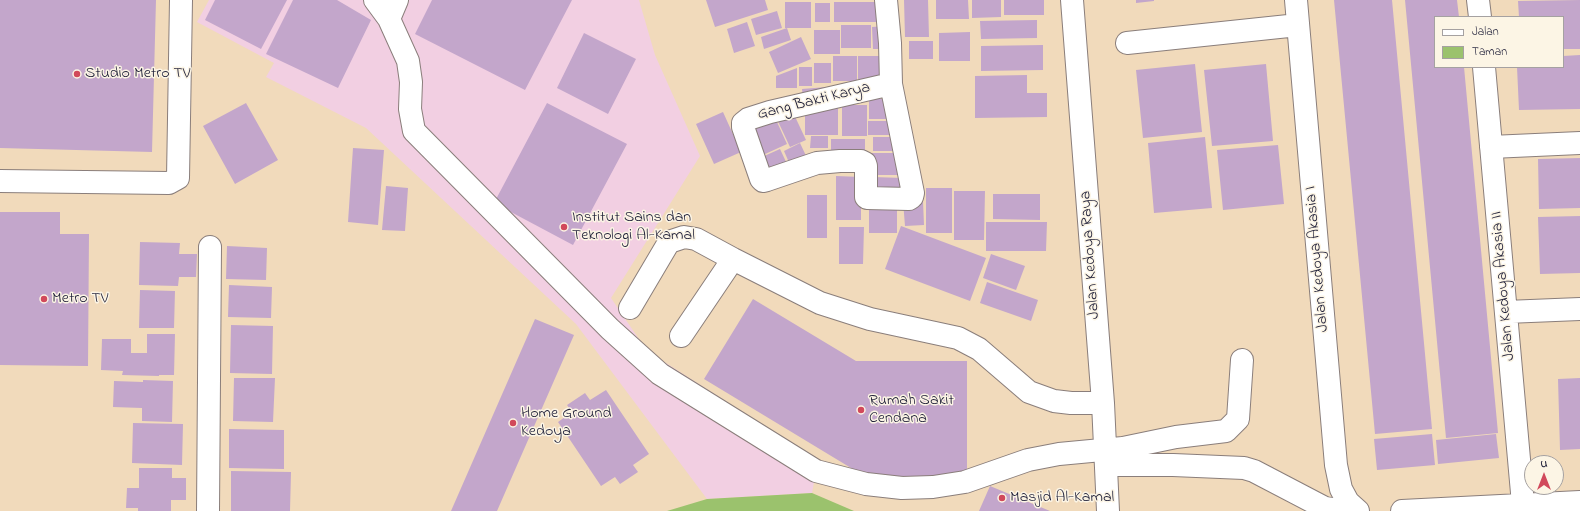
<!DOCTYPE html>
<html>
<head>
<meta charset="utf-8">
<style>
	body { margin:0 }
	#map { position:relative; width:1580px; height:511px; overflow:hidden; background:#f1dabb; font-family:"Indie Flower",sans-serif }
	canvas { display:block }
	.legend { position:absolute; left:1434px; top:16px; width:130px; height:52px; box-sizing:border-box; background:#fcf5e5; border:1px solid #a5a1a1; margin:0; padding:5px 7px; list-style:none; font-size:12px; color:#22223b }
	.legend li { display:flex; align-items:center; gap:8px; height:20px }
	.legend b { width:20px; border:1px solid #a5a1a1 }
	.north { position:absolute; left:1524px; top:455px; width:40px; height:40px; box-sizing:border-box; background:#fcf5e5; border:1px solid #a5a1a1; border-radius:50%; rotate:0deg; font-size:11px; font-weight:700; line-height:16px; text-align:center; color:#22223b }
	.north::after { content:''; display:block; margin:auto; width:14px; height:18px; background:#d1495b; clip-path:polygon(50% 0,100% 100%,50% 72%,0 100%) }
</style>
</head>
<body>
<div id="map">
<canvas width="1580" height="511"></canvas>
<ul class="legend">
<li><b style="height:5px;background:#fff"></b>Jalan</li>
<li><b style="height:11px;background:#9bc26d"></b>Taman</li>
</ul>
<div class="north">U</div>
</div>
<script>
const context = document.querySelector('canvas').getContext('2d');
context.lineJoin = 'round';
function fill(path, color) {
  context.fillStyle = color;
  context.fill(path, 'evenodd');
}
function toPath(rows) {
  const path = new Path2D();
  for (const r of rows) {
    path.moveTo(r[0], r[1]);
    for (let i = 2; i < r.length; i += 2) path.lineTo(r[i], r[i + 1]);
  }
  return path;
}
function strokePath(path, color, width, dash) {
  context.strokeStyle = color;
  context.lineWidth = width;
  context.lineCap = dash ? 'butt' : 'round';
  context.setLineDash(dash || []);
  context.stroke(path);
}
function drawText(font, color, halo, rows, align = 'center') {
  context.font = font + ' "Indie Flower",sans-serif';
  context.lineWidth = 3;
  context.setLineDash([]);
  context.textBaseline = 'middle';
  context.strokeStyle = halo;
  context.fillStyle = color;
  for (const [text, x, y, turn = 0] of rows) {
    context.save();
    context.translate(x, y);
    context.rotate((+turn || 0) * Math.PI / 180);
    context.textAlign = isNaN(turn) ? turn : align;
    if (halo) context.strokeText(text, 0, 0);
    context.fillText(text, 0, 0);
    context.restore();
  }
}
const built = toPath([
	[209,0,639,0,655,55,700,156,611,298,647,351,818,460,812,493,707,499,576,324,366,128,266,77,274,63,197,22]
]);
const green = toPath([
	[812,493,854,511,667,511,707,499]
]);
const building = toPath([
	[0,0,156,0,152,152,0,148],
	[215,0,287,0,261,49,205,20],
	[293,0,337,0,371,20,338,88,266,54],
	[432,0,572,0,525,90,415,34],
	[706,0,765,0,768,10,715,27],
	[904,0,928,0,929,37,905,37],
	[936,0,968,0,969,19,936,19],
	[972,0,1001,0,1001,17,972,18],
	[1004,0,1044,0,1044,15,1004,15],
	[1136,0,1154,0,1154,1,1136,3],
	[1334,0,1392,0,1432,429,1375,434],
	[1405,0,1457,0,1459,17,1435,17,1435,67,1464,67,1498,433,1446,438],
	[1580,0,1580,49,1563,49,1563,17,1519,17,1518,1],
	[785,2,811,2,811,28,785,28],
	[834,2,882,2,882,22,834,22],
	[815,3,830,3,830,22,815,22],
	[777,11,782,28,756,35,751,19],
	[1037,20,1037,38,981,39,980,21],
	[747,22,755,46,734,53,727,29],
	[841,25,871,25,871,48,841,48],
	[886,26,886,49,873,49,872,27],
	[787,28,791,40,764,49,761,37],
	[814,30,840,30,840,54,814,54],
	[970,32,970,61,939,61,939,33],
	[584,33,636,59,608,114,557,88],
	[801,37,811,59,778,73,769,52],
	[909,41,933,41,933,59,909,59],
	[1043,45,1043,70,981,71,981,46],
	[1580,55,1580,109,1519,110,1517,67,1563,67,1563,56],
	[833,56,857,56,857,81,833,81],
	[858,56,889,56,889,79,858,79],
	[814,63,831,63,831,83,814,83],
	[1195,64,1202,132,1143,138,1136,70],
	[1266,64,1273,141,1212,146,1204,70],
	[799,67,812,67,812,86,799,86],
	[797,68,797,88,776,88,776,76],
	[1027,75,1027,93,1047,93,1047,117,975,118,975,76],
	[839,86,803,98,802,89],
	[869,99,894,99,894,119,869,119],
	[246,103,278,160,235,184,203,126],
	[547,103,627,144,573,245,494,203],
	[842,105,867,105,867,136,842,136],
	[805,106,838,106,838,135,805,135],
	[791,108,806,140,790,147,775,115],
	[772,111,787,144,763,155,749,121],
	[723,112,741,152,714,164,696,124],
	[868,121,895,121,895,135,868,135],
	[811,136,828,136,828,148,810,148],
	[873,137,900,137,900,151,873,151],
	[1205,137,1212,208,1154,213,1148,143],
	[831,139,865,139,865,159,831,159],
	[800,143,808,160,791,167,784,151],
	[1278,145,1284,204,1223,210,1217,150],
	[353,148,384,150,378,225,348,222],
	[780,149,788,166,770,174,762,157],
	[872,153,902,153,902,175,872,175],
	[1580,158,1580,208,1539,209,1538,159],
	[836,176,861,177,861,220,836,220],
	[873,177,903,178,903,194,873,194],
	[386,186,408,188,405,231,382,230],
	[926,188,952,188,952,233,926,233],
	[954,191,985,191,984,240,954,240],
	[993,194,1040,194,1040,220,993,219],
	[807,195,827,195,827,238,807,238],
	[903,201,923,201,924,225,905,226],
	[897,203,897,233,869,233,869,204],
	[0,212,60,212,60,234,89,234,88,366,0,365],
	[1580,216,1580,273,1540,274,1538,217],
	[986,222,1047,222,1046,251,986,251],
	[901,226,986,258,970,301,885,269],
	[839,227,864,227,863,264,839,264],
	[140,242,180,243,179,254,197,254,196,277,179,277,178,286,139,285],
	[227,246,267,248,266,280,226,279],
	[991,254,1025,266,1016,290,983,278],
	[987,282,1038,300,1031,321,980,303],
	[229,285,272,287,271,318,228,317],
	[140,290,175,291,174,328,139,328],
	[753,299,856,361,967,361,967,477,856,477,856,471,704,379],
	[535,319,574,335,497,511,451,511],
	[231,325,273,326,272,374,230,373],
	[147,334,175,334,174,375,159,375,159,376,122,375,123,371,101,370,102,339,131,339,131,353,147,353],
	[234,378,275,378,273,422,233,421],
	[1580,378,1580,449,1560,450,1558,379],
	[143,380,173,381,172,422,142,421,142,408,113,407,114,381,143,382],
	[606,390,649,454,633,465,638,472,620,484,615,477,601,486,558,422,572,412,567,405,585,393,590,400],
	[133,423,183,424,182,465,132,463],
	[229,429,284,430,284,469,229,468],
	[1432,434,1435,465,1377,470,1374,439],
	[1496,434,1499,458,1438,464,1436,440],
	[139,468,172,468,172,478,186,478,186,500,171,500,171,511,138,511,138,508,126,508,127,488,139,488],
	[231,471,291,472,290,511,231,511],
	[990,486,1050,511,979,511]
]);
const minor = toPath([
	[375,0,389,19,408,61,411,82,410,109,414,131,610,329,660,374,816,471,866,484,902,488,933,487,965,482,1028,460,1059,454,1123,448,1176,437,1226,431,1238,419,1242,360],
	[886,0,890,43,891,84,913,193,912,197,909,199,867,198,866,197,866,166,865,163,861,161,840,161,817,163,767,180,763,181,761,179,743,127,743,123,748,119,770,112,891,84],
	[1072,0,1103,403,1108,511],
	[1296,0,1336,465,1341,489,1348,502,1358,511],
	[1478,0,1480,17],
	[389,19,397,0],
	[1127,43,1298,25],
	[1484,67,1523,504],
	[1491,147,1580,143],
	[0,181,169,183,178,178,181,0],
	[630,308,669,242,684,237,696,239,733,259,820,303,870,319,958,338,979,349,1029,392,1054,401,1071,403,1103,403],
	[1506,312,1580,309],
	[681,336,733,259],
	[1106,465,1173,465,1244,468,1254,471,1319,505,1325,508,1345,511],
	[208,511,210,247],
	[1402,511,1580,502]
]);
const markers = [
	[77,74,4,"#d1495b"],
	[564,227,4,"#d1495b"],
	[44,299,4,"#d1495b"],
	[861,410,4,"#d1495b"],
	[513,423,4,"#d1495b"],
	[1002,498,4,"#d1495b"]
];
const poiNames = [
	["Studio Metro TV",85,74],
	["Institut Sains dan",572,218],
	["Teknologi Al-Kamal",572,236],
	["Metro TV",52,299],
	["Rumah Sakit",869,401],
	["Cendana",869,419],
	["Home Ground",521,414],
	["Kedoya",521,432],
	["Masjid Al-Kamal",1010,498]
];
const streetNames = [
	["Gang Bakti Karya",814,102,-14],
	["Jalan Kedoya Raya",1091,255,-94],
	["Jalan Kedoya Akasia I",1318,259,-95],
	["Jalan Kedoya Akasia II",1504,286,-95]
];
fill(built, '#f2cfe2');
fill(green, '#9bc26d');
fill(building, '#c3a6cb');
strokePath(minor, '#8a7e7b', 24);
strokePath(minor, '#fff', 22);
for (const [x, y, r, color] of markers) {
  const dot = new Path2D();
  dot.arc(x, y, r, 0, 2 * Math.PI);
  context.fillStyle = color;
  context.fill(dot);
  strokePath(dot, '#fcf5e5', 1.5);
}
drawText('16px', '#22223b', '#fcf5e5', poiNames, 'left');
drawText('16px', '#22223b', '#fcf5e5', streetNames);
</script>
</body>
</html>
